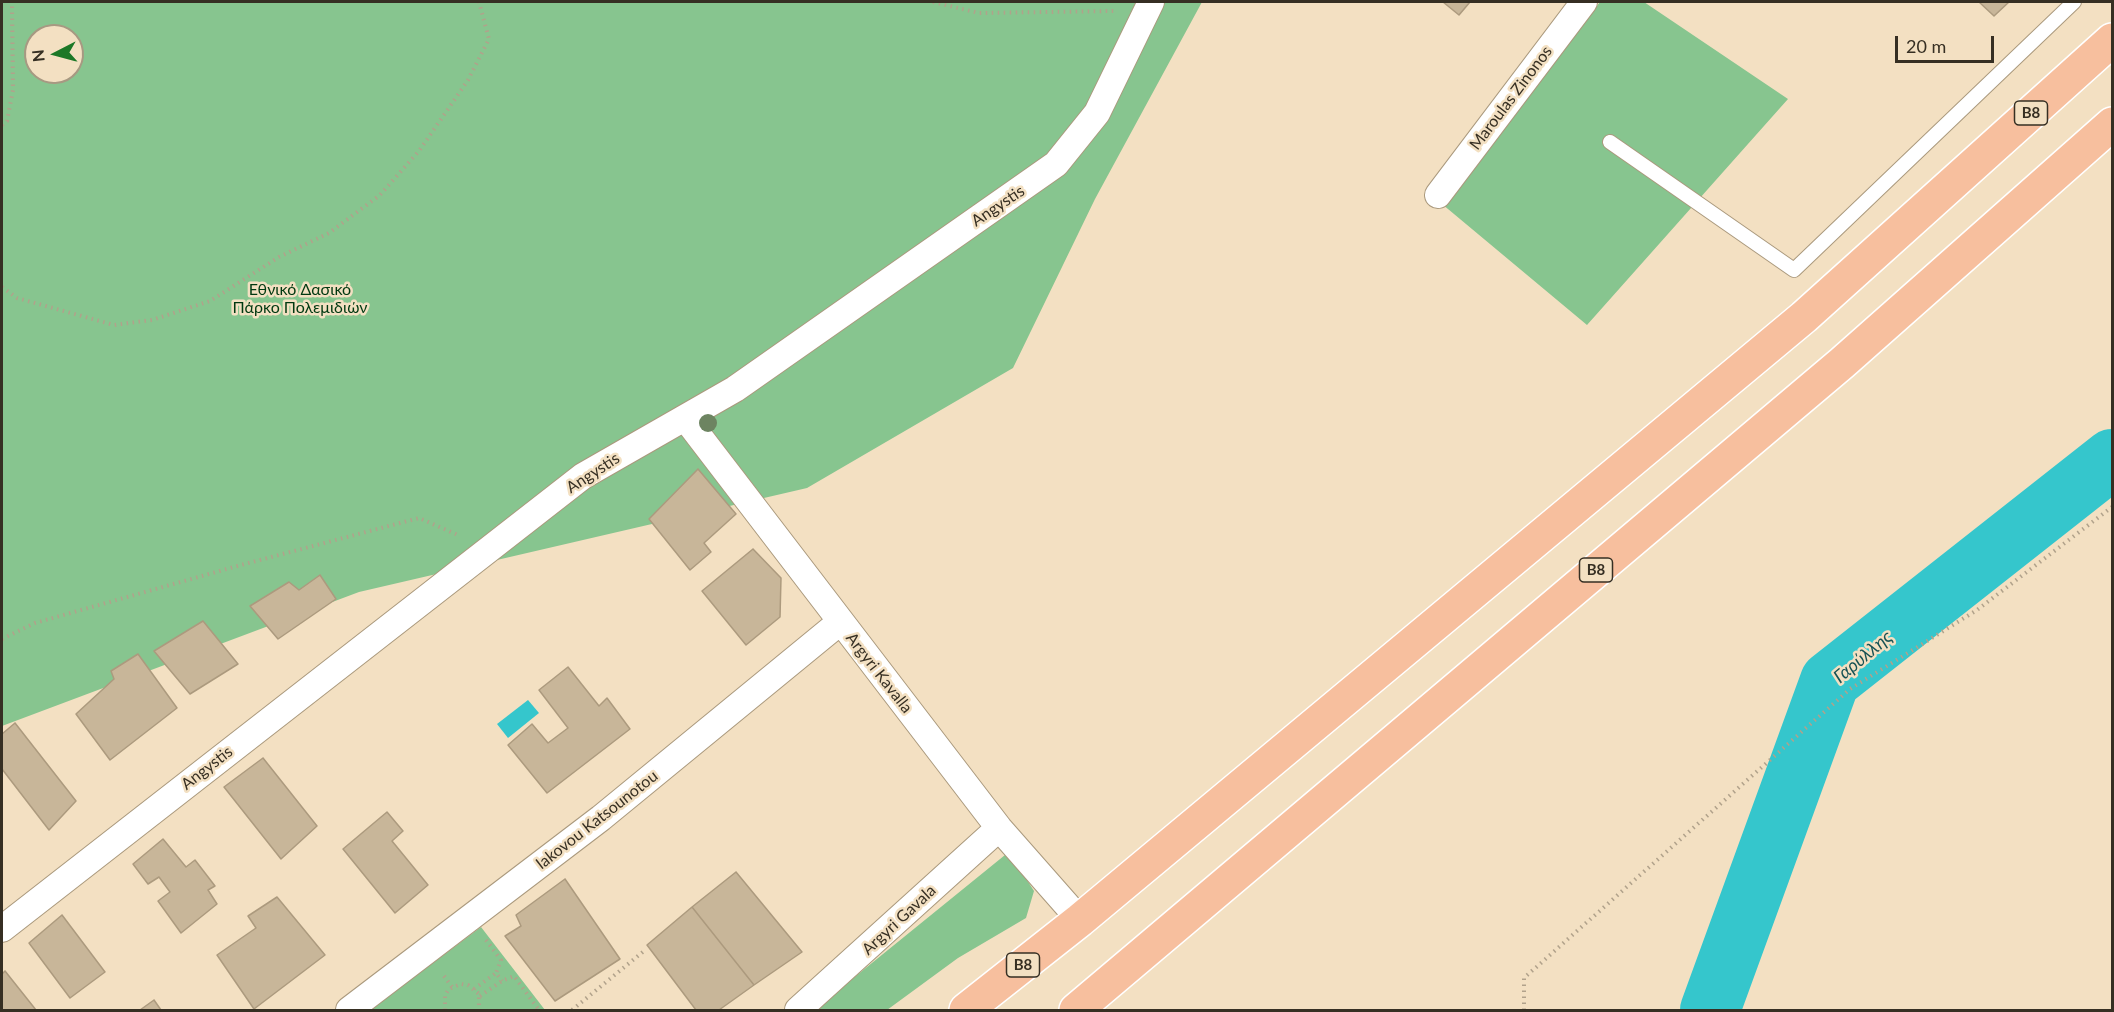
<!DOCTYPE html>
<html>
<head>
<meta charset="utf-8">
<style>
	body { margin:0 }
	#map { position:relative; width:2114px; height:1012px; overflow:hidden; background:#f3e0c2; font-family:Lato,sans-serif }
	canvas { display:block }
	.frame { position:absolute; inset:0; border:3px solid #362f23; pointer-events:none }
	.north { position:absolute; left:24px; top:24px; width:60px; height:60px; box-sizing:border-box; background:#f3e0c2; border:2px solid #a79982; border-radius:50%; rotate:264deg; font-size:16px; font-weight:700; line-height:24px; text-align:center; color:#362f23 }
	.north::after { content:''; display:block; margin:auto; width:21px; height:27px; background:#1c7827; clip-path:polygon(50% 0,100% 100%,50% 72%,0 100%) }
	.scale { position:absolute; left:1895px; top:36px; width:99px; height:27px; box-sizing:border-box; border:3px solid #362f23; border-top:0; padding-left:8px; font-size:18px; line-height:21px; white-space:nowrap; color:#362f23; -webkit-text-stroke:4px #f3e0c2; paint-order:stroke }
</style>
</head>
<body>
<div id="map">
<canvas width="2114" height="1012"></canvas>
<div class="frame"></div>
<div class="north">N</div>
<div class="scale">20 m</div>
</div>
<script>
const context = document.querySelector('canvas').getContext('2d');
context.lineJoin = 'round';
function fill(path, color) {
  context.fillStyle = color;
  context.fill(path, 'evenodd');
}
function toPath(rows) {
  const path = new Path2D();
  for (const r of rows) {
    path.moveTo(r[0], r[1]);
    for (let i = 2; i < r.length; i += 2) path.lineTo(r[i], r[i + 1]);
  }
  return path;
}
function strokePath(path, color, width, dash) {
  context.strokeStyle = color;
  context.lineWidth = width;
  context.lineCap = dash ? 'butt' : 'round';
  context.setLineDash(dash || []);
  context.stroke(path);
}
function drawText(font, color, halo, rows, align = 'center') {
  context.font = font + ' Lato,sans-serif';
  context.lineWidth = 5;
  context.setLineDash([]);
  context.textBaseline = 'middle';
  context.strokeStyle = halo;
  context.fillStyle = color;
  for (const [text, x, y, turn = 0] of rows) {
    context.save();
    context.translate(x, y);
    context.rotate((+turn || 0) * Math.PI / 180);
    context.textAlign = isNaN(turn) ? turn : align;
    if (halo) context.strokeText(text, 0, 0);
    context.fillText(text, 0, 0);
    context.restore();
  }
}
const green = toPath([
	[2,2,1202,2,1095,199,1013,368,807,488,359,592,2,726],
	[36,36,72,36,72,72,36,72],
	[1600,2,1644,2,1788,99,1587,325,1442,204],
	[1005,855,1025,877,1034,891,1026,918,958,958,887,1010,814,1010],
	[481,927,545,1010,370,1010]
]);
const water = toPath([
	[528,700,539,713,508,738,497,724]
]);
const river = toPath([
	[1710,1010,1830,681,2112,459]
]);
const building = toPath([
	[1443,2,1470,2,1459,15,1443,2],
	[1979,2,2009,2,1994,16,1979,2],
	[698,469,736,514,704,543,711,552,690,570,649,519,698,469],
	[753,549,781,578,780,617,746,645,702,591,753,549],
	[320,575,336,599,278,639,250,606,289,582,299,590,320,575],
	[203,621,238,664,190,694,154,651,203,621],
	[138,654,177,708,110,760,76,714,114,679,111,671,138,654],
	[568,667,599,706,607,698,630,729,547,793,508,745,532,724,548,743,568,728,539,690,568,667],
	[15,723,76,801,49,830,2,769,2,734,15,723],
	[263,758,317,826,281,859,224,787,263,758],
	[387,812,403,831,392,841,428,885,395,913,343,849,387,812],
	[163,839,186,867,195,860,215,886,208,890,217,904,181,933,158,901,170,892,159,877,148,884,133,864,163,839],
	[736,872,802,952,754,985,692,907,736,872],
	[565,879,620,959,555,1001,505,936,521,926,516,915,565,879],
	[277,897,325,955,254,1009,217,955,256,928,248,916,277,897],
	[692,907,754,985,719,1010,696,1010,647,945,692,907],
	[62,915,105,972,70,998,29,943,62,915],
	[5,971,36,1010,2,1010,2,974,5,971],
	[154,1000,161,1010,140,1010,154,1000]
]);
const path = toPath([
	[933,2,979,13,1114,11],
	[2,125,7,121,13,90,12,2],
	[2,287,17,298,114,325,152,320,210,301,279,257,329,233,380,195,419,151,468,80,489,39,479,2],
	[2,639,35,623,241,565,419,518,458,535],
	[486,940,501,960,496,973,502,981],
	[444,976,452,987],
	[474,989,496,973],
	[480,996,502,981,514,976,539,1010],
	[445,1010,445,995,449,989,461,984,468,985,479,994,479,1010],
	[572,1010,644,951],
	[1524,1010,1524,978,1850,689,1977,610,2112,507]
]);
const lane = toPath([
	[1610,142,1794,270,2074,2]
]);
const street = toPath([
	[1438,195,1584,2],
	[686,419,999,828,1080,920],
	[2,929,583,476,735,389,1056,164,1097,113,1151,2],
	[349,1010,601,818,840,622],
	[798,1010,999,828]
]);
const primary = toPath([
	[966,1010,1080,920,1804,317,2112,40],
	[1076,1010,1842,363,2112,124]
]);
const trees = [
	[708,423]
];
const shields = [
	[2031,113,33],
	[1596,570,33],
	[1023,965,33]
];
const shieldNames = [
	["B8",2031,113],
	["B8",1596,570],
	["B8",1023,965]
];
const streetNames = [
	["Maroulas Zinonos",1511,98,-53],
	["Angystis",998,206,-34],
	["Angystis",593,473,-33],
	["Argyri Kavalla",879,673,52],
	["Angystis",207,768,-38],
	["Iakovou Katsounotou",597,820,-38],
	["Argyri Gavala",899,920,-43]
];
const parkNames = [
	["Εθνικό Δασικό",300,290],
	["Πάρκο Πολεμιδιών",300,308]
];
const waterNames = [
	["Γαρύλλης",1863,657,-40]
];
fill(green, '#87c58f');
fill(water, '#35c6cc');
strokePath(river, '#35c6cc', 60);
fill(building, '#c8b699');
strokePath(building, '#ac9a7e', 1.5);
strokePath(lane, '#aa997d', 16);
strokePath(street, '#aa997d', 28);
strokePath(primary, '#fff', 36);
strokePath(path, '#b1a28b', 4, [1.5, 4.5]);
strokePath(lane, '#fff', 14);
strokePath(street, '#fff', 26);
strokePath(primary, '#f7bf9e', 33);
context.fillStyle = '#6d8461';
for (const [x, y] of trees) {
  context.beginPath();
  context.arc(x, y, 9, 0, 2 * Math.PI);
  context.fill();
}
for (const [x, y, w] of shields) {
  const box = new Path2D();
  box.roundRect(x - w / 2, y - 12, w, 24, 4.5);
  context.fillStyle = '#f3e0c2';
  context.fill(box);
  strokePath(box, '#362f23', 1.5);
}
drawText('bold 15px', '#362f23', null, shieldNames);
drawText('16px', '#362f23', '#f3e0c2', streetNames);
drawText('16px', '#003911', '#f3e0c2', parkNames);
drawText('italic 18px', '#175254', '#f3e0c2', waterNames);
</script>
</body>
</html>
